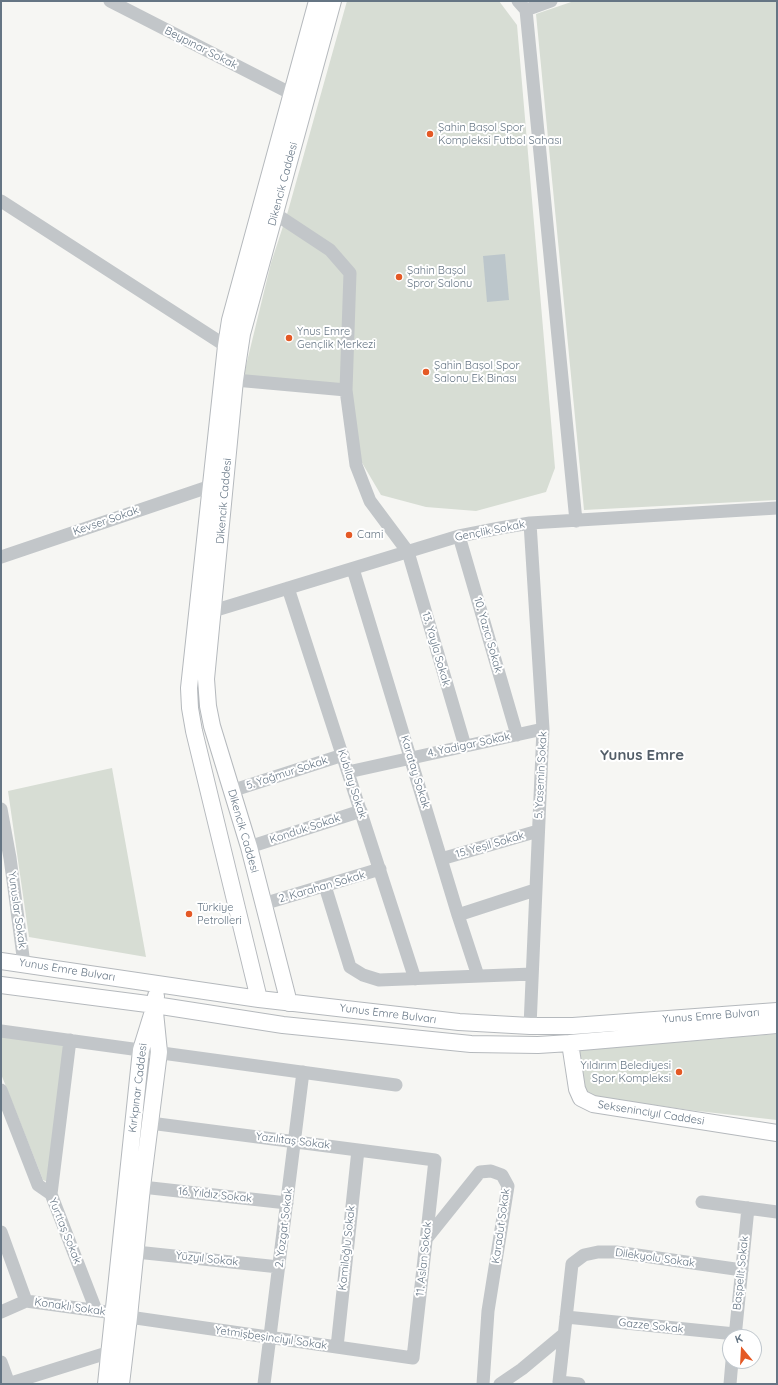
<!DOCTYPE html>
<html>
<head>
<meta charset="utf-8">
<style>
	body { margin:0 }
	#map { position:relative; width:778px; height:1385px; overflow:hidden; background:#f6f6f3; font-family:Quicksand,sans-serif }
	canvas { display:block }
	.frame { position:absolute; inset:0; border:2px solid #657584; pointer-events:none }
	.north { position:absolute; left:722px; top:1329px; width:40px; height:40px; box-sizing:border-box; background:#fff; border:1px solid #c1c8ce; border-radius:50%; rotate:342deg; font-size:11px; font-weight:700; line-height:16px; text-align:center; color:#657584 }
	.north::after { content:''; display:block; margin:auto; width:14px; height:18px; background:#e45925; clip-path:polygon(50% 0,100% 100%,50% 72%,0 100%) }
</style>
</head>
<body>
<div id="map">
<canvas width="778" height="1385"></canvas>
<div class="frame"></div>
<div class="north">K</div>
</div>
<script>
const context = document.querySelector('canvas').getContext('2d');
context.lineJoin = 'round';
function fill(path, color) {
  context.fillStyle = color;
  context.fill(path, 'evenodd');
}
function toPath(rows) {
  const path = new Path2D();
  for (const r of rows) {
    path.moveTo(r[0], r[1]);
    for (let i = 2; i < r.length; i += 2) path.lineTo(r[i], r[i + 1]);
  }
  return path;
}
function strokePath(path, color, width, dash) {
  context.strokeStyle = color;
  context.lineWidth = width;
  context.lineCap = dash ? 'butt' : 'round';
  context.setLineDash(dash || []);
  context.stroke(path);
}
function drawText(font, color, halo, rows, align = 'center') {
  context.font = font + ' Quicksand,sans-serif';
  context.lineWidth = 4;
  context.setLineDash([]);
  context.textBaseline = 'middle';
  context.strokeStyle = halo;
  context.fillStyle = color;
  for (const [text, x, y, turn = 0] of rows) {
    context.save();
    context.translate(x, y);
    context.rotate((+turn || 0) * Math.PI / 180);
    context.textAlign = isNaN(turn) ? turn : align;
    if (halo) context.strokeText(text, 0, 0);
    context.fillText(text, 0, 0);
    context.restore();
  }
}
const green = toPath([
	[347,1,499,1,517,25,555,468,546,492,476,511,426,507,381,495,361,461,341,388,243,378,271,263,288,211],
	[574,1,776,1,777,500,584,510,536,14],
	[112,768,146,957,29,937,8,791],
	[777,1034,777,1120,689,1110,585,1095,575,1050,731,1038,731,1036,738,1037],
	[1,1035,65,1044,48,1182,43,1180,1,1074]
]);
const water = toPath([
	[505,254,509,300,487,302,483,256]
]);
const minor = toPath([
	[110,1,292,94],
	[518,1,526,10,551,1],
	[526,10,576,521],
	[1,201,226,346],
	[274,213,330,250,350,273,346,390,356,465,370,501,408,552,465,746],
	[235,380,346,390],
	[459,536,517,735],
	[1,557,211,486],
	[353,569,458,915,478,976],
	[288,588,415,979],
	[213,611,459,536,500,528,530,523,777,508],
	[348,772,543,729],
	[231,791,343,755],
	[1,809,10,858,24,964],
	[249,847,361,811],
	[441,859,538,831],
	[325,886,350,967,363,975,379,980,532,974],
	[263,904,380,869],
	[458,915,535,890],
	[530,1026,543,729,530,523],
	[1,1031,396,1085],
	[1,1090,38,1185,51,1194,96,1310],
	[142,1187,287,1203],
	[51,1194,70,1040],
	[702,1202,777,1212],
	[1,1232,26,1301],
	[427,1238,480,1172,491,1171,502,1175,508,1186,488,1311,483,1384],
	[136,1252,279,1267],
	[26,1301,114,1313],
	[1,1312,26,1301],
	[129,1317,413,1358,435,1160,150,1123],
	[566,1317,735,1334],
	[735,1337,748,1208],
	[337,1347,358,1150],
	[1,1362,9,1384],
	[8,1384,110,1352],
	[264,1384,303,1072],
	[500,1384,522,1369,564,1334],
	[579,1384,559,1382,572,1264,584,1255,598,1252,616,1252,742,1270],
	[730,1384,732,1361]
]);
const major = toPath([
	[1,961,259,999,459,1022,530,1026,573,1026,777,1011],
	[1,985,155,1005,283,1025,471,1044,538,1045,570,1043,777,1025],
	[259,999,194,731,190,708,189,688,226,346,230,320,317,1],
	[289,1003,249,847,212,726,208,706,206,679,235,380,242,334,333,1],
	[570,1043,577,1089,581,1098,593,1104,777,1133],
	[106,1384,141,1050,155,1005,156,996],
	[121,1384,129,1317,142,1187,159,1052,155,1012]
]);
const markers = [
	[430,134,4,"#e45925"],
	[399,277,4,"#e45925"],
	[289,338,4,"#e45925"],
	[426,372,4,"#e45925"],
	[349,535,4,"#e45925"],
	[189,914,4,"#e45925"],
	[679,1072,4,"#e45925"]
];
const streetNames = [
	["Beypınar Sokak",201,48,27],
	["Dikencik Caddesi",283,184,-75],
	["Dikencik Caddesi",224,501,-85],
	["Kevser Sokak",106,521,-19],
	["Gençlik Sokak",490,531,-11],
	["10. Yazıcı Sokak",488,635,74],
	["13. Yayla Sokak",436,649,74],
	["4. Yadigar Sokak",469,745,-12],
	["Karatay Sokak",415,772,73],
	["5. Yağmur Sokak",287,773,-18],
	["5. Yasemin Sokak",541,775,-87],
	["Kubilay Sokak",352,784,72],
	["Konduk Sokak",305,829,-18],
	["Dikencik Caddesi",243,831,74],
	["15. Yeşil Sokak",490,845,-16],
	["2. Karahan Sokak",322,887,-16],
	["Yunuslar Sokak",17,910,82],
	["Yunus Emre Bulvarı",67,970,9],
	["Yunus Emre Bulvarı",388,1014,7],
	["Yunus Emre Bulvarı",711,1016,-4],
	["Kırkpınar Caddesi",138,1088,-83],
	["Sekseninciyıl Caddesi",651,1113,9],
	["Yazılıtaş Sokak",293,1141,7],
	["16. Yıldız Sokak",215,1195,6],
	["Karadut Sokak",501,1226,-82],
	["2. Yozgat Sokak",284,1228,-83],
	["Yurttaş Sokak",65,1231,68],
	["Kamiloğlu Sokak",347,1248,-84],
	["Dilekyolu Sokak",655,1258,8],
	["Yüzyıl Sokak",207,1259,6],
	["11. Aslan Sokak",424,1259,-84],
	["Başpelit Sokak",741,1273,-84],
	["Konaklı Sokak",70,1307,8],
	["Gazze Sokak",651,1326,6],
	["Yetmişbeşinciyıl Sokak",271,1338,8]
];
const poiNames = [
	["Şahin Başol Spor",438,128],
	["Kompleksi Futbol Sahası",438,141],
	["Şahin Başol",407,271],
	["Spror Salonu",407,284],
	["Ynus Emre",297,332],
	["Gençlik Merkezi",297,345],
	["Şahin Başol Spor",434,366],
	["Salonu Ek Binası",434,379],
	["Cami",357,535],
	["Türkiye",197,908],
	["Petrolleri",197,921],
	["Yıldırım Belediyesi",671,1066,"right"],
	["Spor Kompleksi",671,1079,"right"]
];
const districtNames = [
	["Yunus Emre",642,755]
];
fill(green, '#d7ddd4');
fill(water, '#bcc6cb');
strokePath(major, '#b5b9bd', 18);
strokePath(minor, '#c2c6c9', 13);
strokePath(major, '#fff', 16);
for (const [x, y, r, color] of markers) {
  const dot = new Path2D();
  dot.arc(x, y, r, 0, 2 * Math.PI);
  context.fillStyle = color;
  context.fill(dot);
  strokePath(dot, '#fff', 1.5);
}
drawText('11px', '#657584', '#fff', streetNames);
drawText('11px', '#657584', '#fff', poiNames, 'left');
drawText('bold 15px', '#535e69', '#fff', districtNames);
</script>
</body>
</html>
